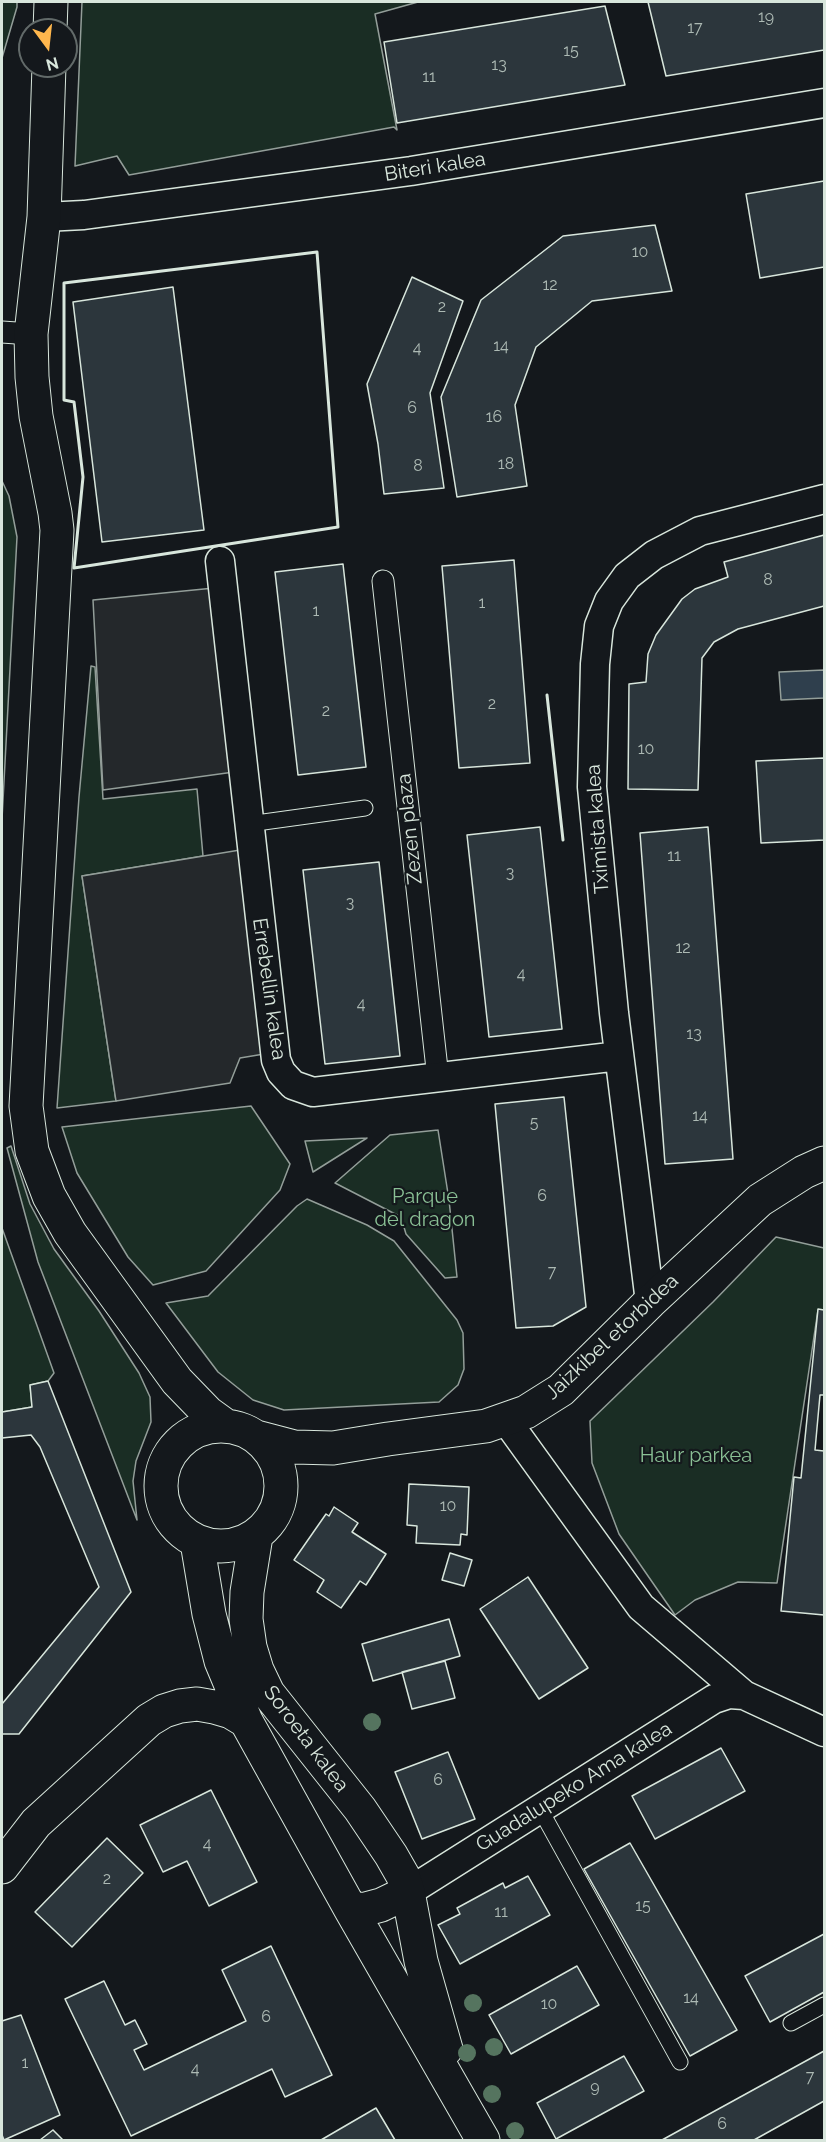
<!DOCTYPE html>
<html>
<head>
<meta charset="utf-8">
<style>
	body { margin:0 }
	#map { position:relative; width:826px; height:2142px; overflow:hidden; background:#14181c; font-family:Raleway,sans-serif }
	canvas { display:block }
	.frame { position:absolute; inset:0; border:3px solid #d8e6dc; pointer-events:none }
	.north { position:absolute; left:18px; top:18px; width:60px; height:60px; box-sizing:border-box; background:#14181c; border:2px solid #626a69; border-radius:50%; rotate:165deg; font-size:16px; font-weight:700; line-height:24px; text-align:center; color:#d8e6dc }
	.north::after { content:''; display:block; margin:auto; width:21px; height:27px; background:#ffb74d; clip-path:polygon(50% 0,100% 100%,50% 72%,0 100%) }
</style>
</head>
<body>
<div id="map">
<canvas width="826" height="2142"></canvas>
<div class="frame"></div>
<div class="north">N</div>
</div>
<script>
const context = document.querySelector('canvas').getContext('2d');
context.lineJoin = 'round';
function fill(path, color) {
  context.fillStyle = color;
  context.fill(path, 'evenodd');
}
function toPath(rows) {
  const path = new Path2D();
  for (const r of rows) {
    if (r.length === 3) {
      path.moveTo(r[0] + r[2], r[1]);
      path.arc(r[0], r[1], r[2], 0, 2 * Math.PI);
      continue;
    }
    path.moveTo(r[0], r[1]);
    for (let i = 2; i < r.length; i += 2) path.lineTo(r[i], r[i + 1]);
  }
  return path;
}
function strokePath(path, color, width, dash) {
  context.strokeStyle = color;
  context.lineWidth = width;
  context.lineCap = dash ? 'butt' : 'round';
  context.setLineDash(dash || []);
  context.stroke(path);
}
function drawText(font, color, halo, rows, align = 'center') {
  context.font = font + ' Raleway,sans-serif';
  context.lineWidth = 4.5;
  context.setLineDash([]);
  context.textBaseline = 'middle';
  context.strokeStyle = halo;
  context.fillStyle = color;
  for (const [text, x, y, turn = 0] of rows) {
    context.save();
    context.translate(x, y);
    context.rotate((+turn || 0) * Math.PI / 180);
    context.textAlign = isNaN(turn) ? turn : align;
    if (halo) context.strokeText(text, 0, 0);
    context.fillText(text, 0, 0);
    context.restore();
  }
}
const green = toPath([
	[2,2,17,2,17,7,2,58,2,2],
	[82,2,418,2,375,14,397,130,394,127,129,175,117,156,75,166,82,2],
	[2,481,9,496,17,537,2,819,2,481],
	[91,666,95,667,103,799,197,789,203,856,82,876,116,1101,57,1108,79,797,91,666],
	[251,1106,290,1164,280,1190,206,1271,153,1285,128,1257,77,1173,62,1127,251,1106],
	[438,1130,449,1200,457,1277,445,1278,406,1234,401,1217,335,1183,390,1135,438,1130],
	[367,1138,313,1172,305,1141,367,1138],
	[11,1146,30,1204,54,1249,99,1311,139,1373,150,1397,151,1422,136,1461,133,1481,137,1520,38,1262,7,1148,11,1146],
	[307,1199,367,1225,394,1241,457,1320,463,1333,464,1369,458,1385,439,1402,284,1410,253,1400,218,1372,166,1303,208,1296,297,1206,307,1199],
	[2,1228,54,1373,48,1381,30,1385,32,1407,2,1412,2,1228],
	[776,1237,824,1248,824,1310,818,1310,777,1583,738,1582,695,1600,675,1615,619,1534,592,1463,590,1421,713,1302,776,1237]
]);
const parking = toPath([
	[214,588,234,772,103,790,93,600,214,588],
	[240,850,264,1054,240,1058,230,1083,116,1101,82,876,240,850]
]);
const water = toPath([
	[824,670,824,698,781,700,779,672,824,670]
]);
const building = toPath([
	[648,2,824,2,824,50,666,76,648,2],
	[605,6,625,85,397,123,384,42,605,6],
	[824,181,824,267,760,278,746,194,824,181],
	[655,225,672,291,592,301,536,347,515,405,527,486,457,497,441,397,481,300,563,236,655,225],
	[412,277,463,301,430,393,444,488,384,494,378,444,367,384,412,277],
	[173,287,204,530,102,542,73,302,173,287],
	[824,535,824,606,738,629,714,642,702,658,698,790,628,789,629,684,646,682,648,654,656,635,682,599,695,589,728,577,724,562,824,535],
	[514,560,530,763,459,768,442,566,514,560],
	[343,564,366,767,298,775,275,572,343,564],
	[824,758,824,840,761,843,756,761,824,758],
	[540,827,562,1029,489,1037,467,835,540,827],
	[708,827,733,1159,665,1164,640,833,708,827],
	[379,862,400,1056,325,1064,303,870,379,862],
	[564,1097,586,1307,553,1326,516,1328,495,1104,564,1097],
	[818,1309,824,1310,824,1395,820,1395,815,1450,824,1451,824,1615,781,1611,794,1477,801,1478,818,1309],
	[48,1381,131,1592,19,1734,2,1734,2,1704,99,1587,40,1447,31,1435,2,1438,2,1412,32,1407,30,1385,48,1381],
	[409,1484,469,1487,467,1535,461,1534,460,1545,416,1543,417,1526,407,1525,409,1484],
	[334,1507,358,1523,352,1532,386,1554,366,1585,360,1581,341,1608,317,1592,324,1580,294,1560,326,1514,329,1516,334,1507],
	[450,1553,472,1560,464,1586,442,1580,450,1553],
	[528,1577,588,1668,539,1699,480,1609,528,1577],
	[449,1619,460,1656,373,1681,362,1644,449,1619],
	[445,1661,455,1698,412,1709,402,1672,445,1661],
	[721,1748,745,1791,655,1839,632,1796,721,1748],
	[448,1752,475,1819,422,1839,395,1772,448,1752],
	[211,1790,257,1882,209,1906,187,1861,163,1872,140,1825,211,1790],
	[107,1838,143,1873,72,1947,35,1912,107,1838],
	[630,1843,737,2030,690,2056,584,1869,630,1843],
	[528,1876,550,1915,460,1964,438,1925,460,1914,457,1908,503,1883,505,1888,528,1876],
	[824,1934,824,1992,770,2022,745,1976,824,1934],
	[271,1946,332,2075,285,2097,272,2069,131,2136,65,1999,104,1981,125,2025,135,2020,147,2044,134,2050,144,2070,246,2021,222,1970,271,1946],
	[577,1966,599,2005,511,2054,489,2015,577,1966],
	[21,2015,60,2115,4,2140,2,2135,2,2021,21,2015],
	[824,2051,824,2101,754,2140,662,2140,824,2051],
	[624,2056,644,2091,556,2139,537,2103,624,2056],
	[376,2108,395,2140,321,2140,376,2108],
	[53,2130,63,2140,40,2140,53,2130]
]);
const service = toPath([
	[249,824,365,808],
	[540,1809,680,2062],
	[791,2023,824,2005]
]);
const pedestrian = toPath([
	[2,332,31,334],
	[383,581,438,1078]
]);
const minor = toPath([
	[44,217,84,215,411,171,824,103],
	[220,561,276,1060,281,1072,293,1085,313,1092,619,1056],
	[650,1302,614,1013,592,787,595,664,599,626,609,601,627,576,654,555,700,531,824,499],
	[506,1420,641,1607,744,1695,824,1732],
	[408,1892,714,1699,729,1694,744,1695]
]);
const tertiary = toPath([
	[50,30,51,2],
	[49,66,44,217,31,334,32,377,36,416,55,513,57,530,26,1106,32,1151,49,1196,70,1233,177,1381,208,1413,226,1426],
	[221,1486,60],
	[256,1437,294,1447,333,1448,388,1439,486,1426,526,1412,561,1390,650,1302,760,1200,804,1172,824,1163],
	[256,1536,247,1592,246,1619,250,1647,257,1670,268,1693,360,1809,391,1855,403,1876,408,1892,421,1961,446,2049],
	[197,1542,209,1614,221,1661,246,1721,351,1910,483,2140],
	[2,1867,36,1823,149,1720,164,1711,180,1706,197,1704,214,1707,231,1712,246,1721],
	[351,1910,366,1909,381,1905,408,1892]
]);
const wall = toPath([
	[317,252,338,527,74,568,83,477,74,402,64,400,64,283,317,252],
	[547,695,563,840]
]);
const trees = [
	[372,1722],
	[473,2003],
	[494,2047],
	[467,2053],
	[492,2094],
	[515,2131]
];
const numberNames = [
	["19",766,17],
	["17",695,28],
	["15",571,51],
	["13",499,65],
	["11",429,77],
	["10",640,252],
	["12",550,285],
	["2",442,307],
	["14",501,346],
	["4",417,348],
	["6",412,408],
	["16",494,417],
	["18",506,464],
	["8",418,466],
	["8",768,580],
	["1",482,603],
	["1",316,611],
	["2",492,704],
	["2",326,711],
	["10",646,749],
	["11",674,856],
	["3",510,873],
	["3",350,903],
	["12",683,948],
	["4",521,974],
	["4",361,1004],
	["13",694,1034],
	["14",700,1116],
	["5",534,1123],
	["6",542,1196],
	["7",552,1272],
	["10",448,1506],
	["6",438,1780],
	["4",207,1844],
	["2",107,1879],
	["15",643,1906],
	["11",501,1912],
	["14",691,1998],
	["10",549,2004],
	["6",266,2017],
	["1",25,2063],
	["4",195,2069],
	["7",810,2077],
	["9",595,2087],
	["6",722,2124]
];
const streetNames = [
	["Biteri kalea",435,167,-9],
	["Zezen plaza",410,829,-96],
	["Tximista kalea",598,829,-94],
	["Errebellin kalea",269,989,82],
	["Jaizkibel etorbidea",612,1337,-43],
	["Soroeta kalea",306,1739,53],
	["Guadalupeko Ama kalea",574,1787,-32]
];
const parkNames = [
	["Parque",425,1197],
	["del dragon",425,1220],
	["Haur parkea",696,1456]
];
fill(green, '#1a2d24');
strokePath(green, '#939e99', 1.5);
fill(parking, '#24282b');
strokePath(parking, '#939e99', 1.5);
fill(water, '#2f3f4d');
strokePath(water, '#939e99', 1.5);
fill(building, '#2c363c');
strokePath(building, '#d8e6dc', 1.5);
strokePath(service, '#d8e6dc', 17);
strokePath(pedestrian, '#d8e6dc', 23);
strokePath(minor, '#d8e6dc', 31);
strokePath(tertiary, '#d8e6dc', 35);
strokePath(service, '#14181c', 15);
strokePath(pedestrian, '#14181c', 21);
strokePath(minor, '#14181c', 28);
strokePath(tertiary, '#14181c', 33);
strokePath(wall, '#d8e6dc', 3);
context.fillStyle = '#55745f';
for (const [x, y] of trees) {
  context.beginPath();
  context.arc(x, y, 9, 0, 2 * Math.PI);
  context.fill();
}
drawText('16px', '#adbab4', null, numberNames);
drawText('20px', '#d8e6dc', '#14181c', streetNames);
drawText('20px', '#8ac095', '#14181c', parkNames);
</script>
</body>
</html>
